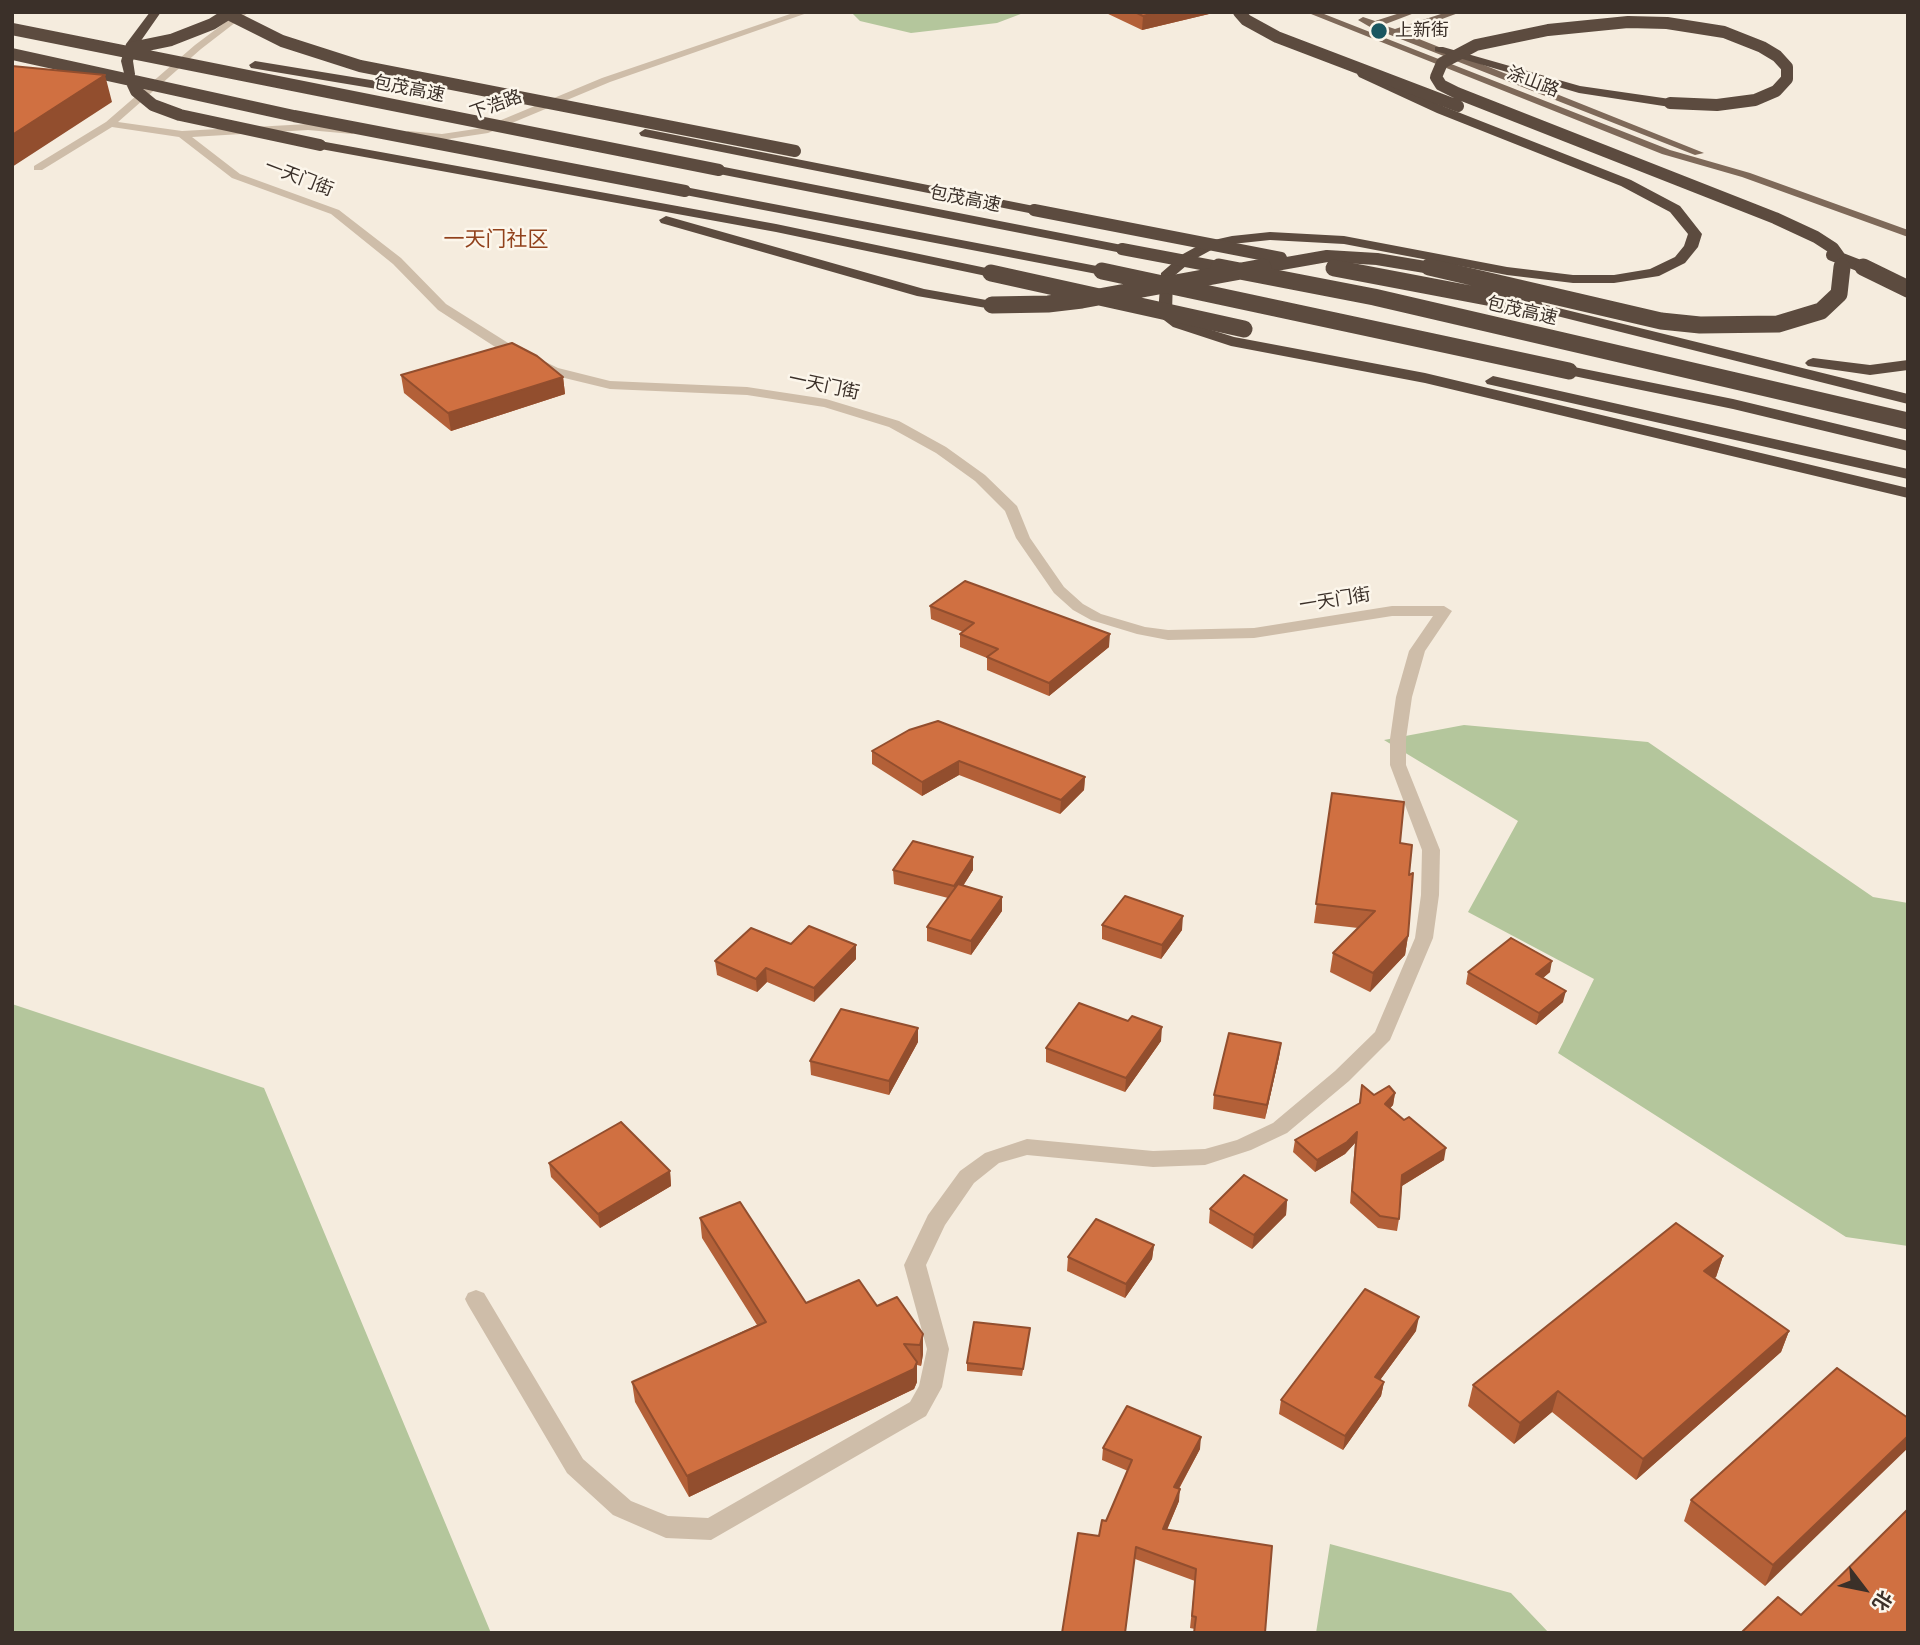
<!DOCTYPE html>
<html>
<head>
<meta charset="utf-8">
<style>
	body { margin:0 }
	#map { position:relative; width:1920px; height:1645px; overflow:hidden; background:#f5ecde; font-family:Inter,"Noto Sans SC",sans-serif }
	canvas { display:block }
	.frame { position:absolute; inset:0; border:14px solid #3b3029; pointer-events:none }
	.north { position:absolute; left:1829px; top:1554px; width:70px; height:70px; -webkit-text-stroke:5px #fcf6eb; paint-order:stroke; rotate:122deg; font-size:19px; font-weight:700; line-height:28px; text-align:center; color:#3b3029 }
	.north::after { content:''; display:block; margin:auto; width:24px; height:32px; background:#3b3029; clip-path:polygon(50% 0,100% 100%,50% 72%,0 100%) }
</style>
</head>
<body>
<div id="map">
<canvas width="1920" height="1645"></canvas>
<div class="frame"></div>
<div class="north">北</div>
</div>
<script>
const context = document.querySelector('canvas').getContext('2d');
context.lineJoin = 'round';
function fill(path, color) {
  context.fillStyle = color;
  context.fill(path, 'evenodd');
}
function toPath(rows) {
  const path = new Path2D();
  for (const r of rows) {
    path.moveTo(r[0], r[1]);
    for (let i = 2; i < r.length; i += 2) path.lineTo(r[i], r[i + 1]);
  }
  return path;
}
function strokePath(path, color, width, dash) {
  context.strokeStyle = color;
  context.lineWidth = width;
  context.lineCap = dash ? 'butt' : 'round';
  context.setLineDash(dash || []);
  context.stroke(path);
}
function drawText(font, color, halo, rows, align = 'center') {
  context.font = font + ' Inter,"Noto Sans SC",sans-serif';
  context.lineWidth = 5;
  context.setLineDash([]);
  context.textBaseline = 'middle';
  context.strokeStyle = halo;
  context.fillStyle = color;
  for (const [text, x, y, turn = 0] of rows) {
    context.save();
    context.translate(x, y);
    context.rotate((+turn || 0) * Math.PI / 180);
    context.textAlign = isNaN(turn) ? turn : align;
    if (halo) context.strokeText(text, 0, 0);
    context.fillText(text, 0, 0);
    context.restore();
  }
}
const green = toPath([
	[851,12,1026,12,997,23,911,33,860,21],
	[1464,725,1648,742,1873,897,1908,903,1908,1246,1846,1237,1558,1053,1594,979,1468,912,1518,821,1384,740],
	[12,1004,264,1088,491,1633,12,1633],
	[1330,1544,1511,1593,1549,1633,1316,1633]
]);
const street = toPath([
	[239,12,249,12,201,49,118,122,182,131,308,124,356,129,357,131,352,134,308,130,192,137,240,174,339,210,401,258,446,304,513,346,558,368,610,381,747,387,826,399,899,421,946,447,985,475,1017,506,1030,538,1064,587,1083,604,1101,614,1145,627,1168,630,1254,628,1392,606,1444,606,1452,611,1425,651,1412,697,1406,739,1406,765,1440,850,1439,895,1433,938,1390,1040,1349,1081,1287,1133,1251,1150,1205,1165,1153,1167,1027,1155,999,1163,974,1183,945,1225,926,1265,949,1349,942,1387,926,1416,711,1540,666,1538,613,1515,567,1473,468,1305,465,1299,468,1293,476,1290,484,1293,583,1459,631,1501,668,1516,708,1518,910,1402,919,1386,927,1349,904,1265,928,1215,960,1171,985,1153,1027,1139,1153,1151,1205,1149,1237,1140,1273,1123,1335,1071,1375,1032,1415,938,1421,895,1422,850,1390,765,1390,739,1396,697,1409,651,1433,616,1392,616,1254,638,1168,640,1137,634,1091,620,1073,610,1054,593,1016,538,1005,511,975,481,936,453,889,427,824,407,747,395,610,389,548,374,503,352,438,310,393,264,331,214,232,178,179,137,112,127,42,170,34,170,34,166,106,122,195,45,239,12],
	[796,12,810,12,610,82,488,133,442,140,408,137,403,134,408,131,442,134,482,128,602,78,796,12]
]);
const primary = toPath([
	[1306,12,1319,12,1670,150,1750,173,1908,230,1908,237,1742,177,1662,154,1306,12],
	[1403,12,1417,12,1383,25,1395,29,1447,12,1461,12,1404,33,1704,153,1695,155,1370,27,1358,20,1363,17,1375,21,1403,12]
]);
const highway = toPath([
	[150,12,161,12,138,45,133,61,135,74,125,77,121,61,126,44,150,12],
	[1435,47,1443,47,1580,86,1670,99,1676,103,1670,107,1579,93,1435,51,1435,47],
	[255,61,389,83,395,87,389,91,251,68,249,65,255,61],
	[1363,70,1445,107,1631,180,1680,206,1702,234,1698,247,1685,263,1659,276,1614,283,1573,283,1507,275,1344,244,1270,240,1232,244,1215,248,1193,260,1173,277,1172,313,1183,321,1234,337,1425,373,1908,488,1908,498,1425,383,1231,346,1173,327,1160,317,1158,314,1161,273,1183,254,1205,242,1232,236,1270,232,1344,236,1507,267,1573,275,1614,275,1650,269,1675,257,1684,246,1688,234,1670,212,1621,186,1437,113,1359,77,1357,74,1363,70],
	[645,129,1034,206,1041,210,1034,214,641,136,639,133,645,129],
	[320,141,776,224,991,269,998,273,991,277,776,232,315,148,314,145,320,141],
	[719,166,1122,245,1129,249,1122,253,714,173,714,167,719,166],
	[685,187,1102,267,1109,271,1102,275,680,194,678,191,685,187],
	[666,216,924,289,992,301,999,305,992,309,917,296,661,223,659,220,666,216],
	[1534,302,1908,394,1908,404,1529,309,1527,306,1534,302],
	[1813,358,1870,365,1908,360,1908,370,1870,375,1808,366,1805,363,1808,360,1813,358],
	[1569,366,1733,399,1908,441,1908,451,1733,409,1564,374,1561,371,1564,368,1569,366],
	[1493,376,1908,469,1908,479,1487,384,1485,381,1493,376]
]);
const highwayBridgeFar1 = toPath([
	[224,12,282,41,360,66,795,151],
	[1239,12,1246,20,1277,37,1458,106],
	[12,29,719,170],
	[132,48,171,40,212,24,231,12],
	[12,54,294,116,685,191],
	[129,76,136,91,153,105,180,115,320,145],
	[1670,103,1717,105,1755,100,1776,91,1787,79,1787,67,1777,56,1762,47,1724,32,1667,23,1628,22,1548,30,1476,45,1442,63,1436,77,1441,85,1457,93,1775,218,1816,237,1833,248,1843,262,1842,269],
	[1034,210,1281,258],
	[1122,249,1228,269],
	[1832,255,1868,269],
	[1334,268,1340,269],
	[1253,269,1327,256,1377,259,1437,269]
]);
const highwayBridge = toPath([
	[1219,267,1374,297,1908,421],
	[1429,267,1661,321,1700,325,1778,324,1821,311,1839,294,1842,267],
	[1863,267,1908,289],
	[1334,268,1534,306],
	[1102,271,1569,371],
	[991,273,1244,329],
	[992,305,1048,304,1082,300,1263,267]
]);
const wall = toPath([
	[1104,12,1209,12,1209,14,1142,30],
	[401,375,563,377,565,394,451,431,404,393],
	[930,606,1109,647,1049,696,987,670,987,658,960,647,960,634,963,632,931,619],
	[872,751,1085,777,1084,790,1060,814,959,775,922,796,872,764],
	[1332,793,1400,843,1409,875,1408,936,1405,955,1370,992,1330,972,1333,953,1358,928,1314,923],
	[973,857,973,870,963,886,1002,911,971,955,927,941,927,927,948,898,894,884,893,870],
	[1102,925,1182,930,1161,959,1102,939],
	[791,944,856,945,856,959,814,1002,767,982,757,992,717,975,715,961],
	[1468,972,1550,972,1543,978,1563,1002,1536,1025,1466,984],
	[1128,1021,1161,1041,1125,1092,1046,1062,1046,1048],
	[918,1042,889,1095,811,1075,810,1061],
	[1281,1043,1279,1057,1265,1119,1213,1109,1214,1095],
	[1362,1085,1374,1095,1395,1093,1393,1105,1390,1108,1444,1160,1402,1186,1399,1219,1397,1231,1378,1228,1350,1203,1355,1143,1345,1154,1315,1172,1293,1152,1295,1140,1359,1104],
	[549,1163,670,1171,671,1186,600,1228,551,1177],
	[1287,1200,1286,1215,1252,1249,1209,1223,1210,1209],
	[700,1218,806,1303,877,1306,923,1334,923,1354,921,1366,917,1365,917,1382,914,1389,689,1497,635,1402,632,1382,757,1325,702,1238],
	[1154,1245,1152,1259,1125,1298,1067,1271,1068,1257],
	[1723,1256,1716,1277,1714,1278,1789,1331,1781,1352,1636,1480,1552,1412,1514,1444,1468,1406,1473,1385],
	[1030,1328,1022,1376,967,1371,967,1363],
	[1416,1331,1380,1380,1384,1382,1381,1396,1343,1450,1279,1414,1281,1400],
	[1908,1418,1765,1586,1684,1521,1691,1500],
	[1103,1448,1200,1449,1179,1489,1179,1501,1167,1530,1272,1546,1195,1629,1190,1628,1195,1581,1135,1559,1099,1536,1128,1471,1102,1460]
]);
const shadedWall = toPath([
	[1158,12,1209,12,1209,14,1142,30,1143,16],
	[105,75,112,102,12,167,12,135],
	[563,377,565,394,451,431,448,413],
	[1110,634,1109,647,1049,696,1049,683],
	[959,761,959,775,922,796,922,782],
	[1085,777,1084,790,1060,814,1061,800],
	[973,857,973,870,954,900,954,886],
	[1002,897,1002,911,971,955,971,941],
	[1183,916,1182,930,1161,959,1162,945],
	[1408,936,1405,955,1370,992,1373,973],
	[856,945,856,959,814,1002,814,988],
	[1552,961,1550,972,1533,986,1536,974],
	[766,968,767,982,757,992,756,979],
	[1566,991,1563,1002,1536,1025,1539,1013],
	[1162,1027,1161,1041,1125,1092,1126,1078],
	[918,1028,918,1042,889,1095,889,1081],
	[1281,1043,1279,1057,1265,1119,1267,1105],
	[1395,1093,1393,1105,1383,1116,1385,1104],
	[1357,1132,1355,1143,1345,1154,1315,1172,1317,1160],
	[1446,1148,1444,1160,1400,1187,1402,1175],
	[670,1171,671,1186,600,1228,598,1214],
	[1287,1200,1286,1215,1252,1249,1254,1235],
	[1154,1245,1152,1259,1125,1298,1126,1284],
	[1723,1256,1716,1277,1698,1292,1704,1271],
	[1419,1317,1416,1331,1372,1391,1375,1377],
	[1789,1331,1781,1352,1636,1480,1643,1459],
	[923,1334,923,1354,921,1366,920,1345],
	[917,1362,917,1382,914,1389,689,1497,687,1476],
	[1384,1382,1381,1396,1343,1450,1345,1436],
	[1558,1391,1552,1412,1514,1444,1520,1423],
	[1908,1436,1908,1448,1765,1586,1773,1565],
	[1201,1437,1200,1449,1173,1499,1174,1487],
	[1180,1489,1179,1501,1162,1541,1163,1529]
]);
const building = toPath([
	[1135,12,1158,12,1143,16,1135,12],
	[12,66,105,75,12,135,12,66],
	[512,343,537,356,563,377,448,413,401,375,512,343],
	[965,581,1110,634,1049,683,987,657,998,649,960,634,974,623,930,606,965,581],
	[938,721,1085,777,1061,800,959,761,922,782,872,751,909,730,938,721],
	[1332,793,1404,802,1400,843,1412,845,1409,875,1413,873,1408,936,1373,973,1333,953,1375,911,1316,904,1332,793],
	[913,841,973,857,954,886,893,870,913,841],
	[958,884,1002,897,971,941,927,927,958,884],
	[1125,896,1183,916,1162,945,1102,925,1125,896],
	[809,926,856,945,814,988,766,968,756,979,715,961,751,928,791,944,809,926],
	[1511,938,1552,961,1536,974,1566,991,1539,1013,1468,972,1511,938],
	[1079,1003,1128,1021,1132,1016,1162,1027,1126,1078,1046,1048,1079,1003],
	[841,1009,918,1028,889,1081,810,1061,841,1009],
	[1229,1033,1281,1043,1267,1105,1214,1095,1229,1033],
	[1362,1085,1374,1095,1389,1086,1395,1093,1385,1104,1404,1120,1409,1117,1446,1148,1402,1175,1399,1219,1380,1216,1352,1191,1357,1132,1347,1142,1317,1160,1295,1140,1360,1103,1362,1085],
	[621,1122,670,1171,598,1214,549,1163,621,1122],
	[1244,1175,1287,1200,1254,1235,1210,1209,1244,1175],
	[740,1202,806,1303,859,1280,877,1306,897,1297,923,1334,920,1345,904,1344,917,1362,914,1369,687,1476,632,1382,766,1322,700,1218,740,1202],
	[1096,1219,1154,1245,1126,1284,1068,1257,1096,1219],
	[1676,1223,1723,1256,1704,1271,1789,1331,1643,1459,1558,1391,1520,1423,1473,1385,1676,1223],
	[1365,1289,1419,1317,1375,1377,1384,1382,1345,1436,1281,1400,1365,1289],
	[974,1322,1030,1328,1023,1369,967,1363,974,1322],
	[1837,1368,1908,1418,1908,1436,1773,1565,1691,1500,1837,1368],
	[1127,1406,1201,1437,1174,1487,1180,1489,1163,1529,1272,1546,1265,1633,1194,1633,1196,1617,1192,1616,1196,1569,1136,1547,1125,1633,1062,1633,1078,1533,1099,1536,1102,1520,1106,1521,1132,1460,1103,1448,1127,1406],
	[1908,1509,1908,1633,1741,1633,1778,1597,1801,1615,1908,1509]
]);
const markers = [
	[1379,31,9,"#1a5660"]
];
const farPoinames = [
	["上新街",1395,31]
];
const farStreetnames = [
	["涂山路",1533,82,21],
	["包茂高速",409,89,11],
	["下浩路",496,105,-20],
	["一天门街",299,178,21],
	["包茂高速",965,199,11],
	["包茂高速",1522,311,13],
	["一天门街",824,386,12],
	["一天门街",1335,600,-9]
];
const farQuarternames = [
	["一天门社区",496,240]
];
fill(green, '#b4c69c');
fill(street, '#cebda9');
fill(primary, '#7e6959');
fill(highway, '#5c4b3f');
strokePath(highwayBridgeFar1, '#5c4b3f', 12);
strokePath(highwayBridge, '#5c4b3f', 17);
fill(wall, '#b36038');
fill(shadedWall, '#924e2e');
fill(building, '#d07041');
strokePath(building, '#924e2e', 2);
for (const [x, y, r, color] of markers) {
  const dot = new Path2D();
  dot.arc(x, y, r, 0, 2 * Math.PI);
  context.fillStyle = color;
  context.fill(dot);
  strokePath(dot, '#fcf6eb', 2.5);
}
drawText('18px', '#3b3029', '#fcf6eb', farPoinames, 'left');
drawText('18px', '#3b3029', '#fcf6eb', farStreetnames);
drawText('21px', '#91411b', '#fcf6eb', farQuarternames);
</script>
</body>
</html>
